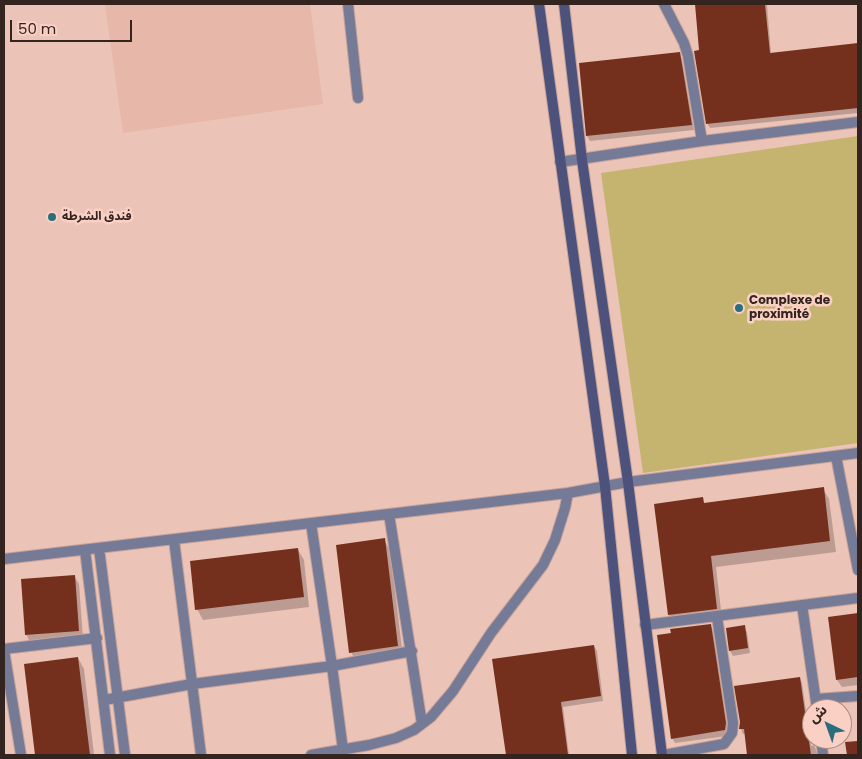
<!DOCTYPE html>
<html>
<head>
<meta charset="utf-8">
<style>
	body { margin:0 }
	#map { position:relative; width:862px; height:759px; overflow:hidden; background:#ecc3b7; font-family:Poppins,"Noto Sans Arabic",sans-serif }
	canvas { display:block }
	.frame { position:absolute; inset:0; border:5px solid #342420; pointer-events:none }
	.north { position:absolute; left:802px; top:699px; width:50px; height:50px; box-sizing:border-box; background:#fad0c4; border:1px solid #ab8b82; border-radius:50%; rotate:318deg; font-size:14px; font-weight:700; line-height:20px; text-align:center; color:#342420 }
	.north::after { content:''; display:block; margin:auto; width:18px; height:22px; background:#2a6e7e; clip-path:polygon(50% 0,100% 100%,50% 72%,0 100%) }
	.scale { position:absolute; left:10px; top:20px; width:122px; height:22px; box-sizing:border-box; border:2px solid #342420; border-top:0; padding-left:6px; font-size:15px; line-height:18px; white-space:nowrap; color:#342420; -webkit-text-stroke:4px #fad0c4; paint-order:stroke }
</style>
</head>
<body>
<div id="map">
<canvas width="862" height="759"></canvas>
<div class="frame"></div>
<div class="north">ش</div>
<div class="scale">50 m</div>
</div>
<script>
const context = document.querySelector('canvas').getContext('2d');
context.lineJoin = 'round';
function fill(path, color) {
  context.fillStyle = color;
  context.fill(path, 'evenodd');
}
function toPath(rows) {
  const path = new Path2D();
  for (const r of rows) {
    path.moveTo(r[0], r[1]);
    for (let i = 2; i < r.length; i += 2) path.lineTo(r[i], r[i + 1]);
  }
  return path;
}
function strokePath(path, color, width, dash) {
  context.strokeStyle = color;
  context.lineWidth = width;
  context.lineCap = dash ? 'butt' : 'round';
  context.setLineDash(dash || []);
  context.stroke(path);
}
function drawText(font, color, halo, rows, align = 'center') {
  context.font = font + ' Poppins,"Noto Sans Arabic",sans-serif';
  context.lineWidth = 5;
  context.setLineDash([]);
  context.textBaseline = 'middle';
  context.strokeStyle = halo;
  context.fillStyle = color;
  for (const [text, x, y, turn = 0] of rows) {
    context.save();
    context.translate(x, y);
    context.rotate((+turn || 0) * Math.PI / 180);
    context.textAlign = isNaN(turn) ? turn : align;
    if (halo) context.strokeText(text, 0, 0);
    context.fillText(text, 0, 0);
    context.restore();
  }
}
const built = toPath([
	[105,4,310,4,323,104,123,133]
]);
const green = toPath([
	[858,136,858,443,643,473,601,173]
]);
const shadow = toPath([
	[696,4,767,4,771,54,858,45,858,113,710,128,707,123],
	[679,54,682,59,694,130,590,141,587,136,580,64],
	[823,489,829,499,836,552,716,567,722,619,676,625,669,615,702,499,705,504],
	[384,540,390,550,403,657,357,663,351,652],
	[298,550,304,560,309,607,203,620,197,609],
	[74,576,79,584,83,638,30,642,26,634],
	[858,614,858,685,842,687,837,680,829,618],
	[710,625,713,630,728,729,727,736,675,743,672,738],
	[744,627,747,632,750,653,733,656,730,651],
	[594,646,597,651,603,701,563,707,569,755,507,755,494,660],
	[78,658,84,669,94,755,36,755,25,665],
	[800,678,802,683,811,746,814,745,818,755,742,755,748,754,746,734,743,734,741,729,741,722]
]);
const building = toPath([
	[695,4,765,4,770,53,858,43,858,108,706,124,694,51,699,50],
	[680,52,692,125,586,136,579,63],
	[824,487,830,541,711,556,717,609,668,615,654,504,703,497,704,503],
	[385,538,398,646,349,653,336,545],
	[298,548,304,597,195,610,190,561],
	[75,575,79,631,25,635,21,579],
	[858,613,858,677,836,680,828,617],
	[711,624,726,723,725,730,671,739,657,635,671,633,670,629],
	[745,625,748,648,729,651,726,628],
	[594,645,601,696,561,702,568,755,506,755,492,659],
	[78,657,90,755,35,755,24,664],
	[800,677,811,755,747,755,744,729,739,729,740,722,734,686],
	[858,741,858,755,847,755,845,742]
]);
const street = toPath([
	[348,4,358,98],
	[664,4,684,43,688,56,702,141],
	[560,162,702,141,858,122],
	[836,456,858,570],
	[389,514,422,724],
	[311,523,332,666,343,750],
	[174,540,201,755],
	[99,548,125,755],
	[85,550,110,755],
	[4,559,568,493,628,482,858,453],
	[802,605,817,709],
	[645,625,858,598],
	[4,649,97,638],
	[4,650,21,755],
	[816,699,858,696],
	[104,700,192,684,332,666,412,651],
	[821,739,823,755],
	[311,755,369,745,396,738,414,730,431,717,453,691,491,633,543,565,555,540,565,508,568,493],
	[664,755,724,744,732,733,733,723,717,617]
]);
const secondary = toPath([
	[539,4,605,486,632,755],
	[564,4,582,160,628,482,662,755]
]);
const markers = [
	[52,217,5,"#2a6e7e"],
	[739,308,5,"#2a6e7e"]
];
const poiNames = [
	["فندق الشرطة",62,217],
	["Complexe de",749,301],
	["proximité",749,315]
];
fill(built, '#e7b7a9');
fill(green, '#c4b470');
fill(shadow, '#0003');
fill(building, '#74301c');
strokePath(street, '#c7a399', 12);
strokePath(secondary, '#c7a399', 12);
strokePath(street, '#757a97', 10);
strokePath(secondary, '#4c527c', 10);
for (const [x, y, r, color] of markers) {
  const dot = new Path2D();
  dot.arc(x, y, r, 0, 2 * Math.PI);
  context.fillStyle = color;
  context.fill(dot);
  strokePath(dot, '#fad0c4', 2);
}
drawText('bold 12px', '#342420', '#fad0c4', poiNames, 'left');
</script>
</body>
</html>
